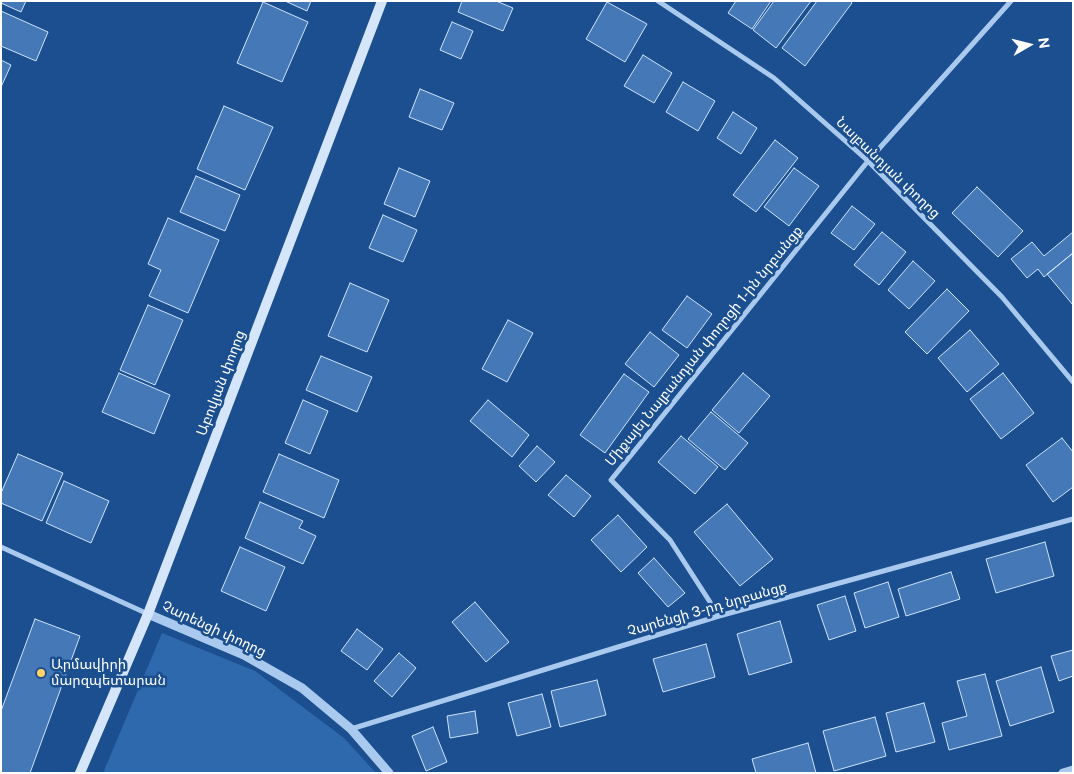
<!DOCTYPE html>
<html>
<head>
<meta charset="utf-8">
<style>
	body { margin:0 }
	#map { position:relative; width:1074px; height:774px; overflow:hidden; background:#1b4f8f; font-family:"Public Sans",sans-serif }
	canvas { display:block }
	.frame { position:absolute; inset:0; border:2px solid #fff; pointer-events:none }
	.north { position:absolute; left:1004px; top:20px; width:50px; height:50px; -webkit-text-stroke:4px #1b4f8f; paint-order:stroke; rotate:82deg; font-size:14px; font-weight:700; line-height:20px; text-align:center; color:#fff }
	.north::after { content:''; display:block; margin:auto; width:18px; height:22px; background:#fff; clip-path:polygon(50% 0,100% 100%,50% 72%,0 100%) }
</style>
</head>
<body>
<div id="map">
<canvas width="1074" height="774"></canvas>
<div class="frame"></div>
<div class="north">N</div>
</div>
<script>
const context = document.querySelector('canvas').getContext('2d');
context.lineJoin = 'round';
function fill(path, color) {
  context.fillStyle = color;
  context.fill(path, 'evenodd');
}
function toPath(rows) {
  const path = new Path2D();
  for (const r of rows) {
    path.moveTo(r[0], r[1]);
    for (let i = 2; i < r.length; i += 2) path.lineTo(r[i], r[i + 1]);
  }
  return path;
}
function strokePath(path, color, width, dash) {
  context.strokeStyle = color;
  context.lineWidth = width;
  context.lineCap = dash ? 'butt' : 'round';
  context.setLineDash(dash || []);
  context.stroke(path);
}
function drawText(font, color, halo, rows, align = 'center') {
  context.font = font + ' "Public Sans","Noto Sans Armenian",sans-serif';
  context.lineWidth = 5;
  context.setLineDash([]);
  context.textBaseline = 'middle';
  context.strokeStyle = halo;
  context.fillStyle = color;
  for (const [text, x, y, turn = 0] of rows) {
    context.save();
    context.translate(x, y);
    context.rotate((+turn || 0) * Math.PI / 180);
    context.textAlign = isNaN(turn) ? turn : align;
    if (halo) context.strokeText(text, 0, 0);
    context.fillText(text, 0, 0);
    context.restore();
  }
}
const green = toPath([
	[162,633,255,671,344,738,376,773,103,773]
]);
const building = toPath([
	[1,1,26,1,21,12,1,3,1,1],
	[285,1,311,1,307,11,285,1],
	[462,1,496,1,513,8,503,31,458,12,462,1],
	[736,1,771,1,752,29,728,13,736,1],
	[774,1,811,1,776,48,753,30,774,1],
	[817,1,850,1,852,3,805,66,782,48,817,1],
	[263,2,308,22,282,82,237,63,263,2],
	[607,2,647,24,625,62,586,39,607,2],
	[1,11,48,32,36,61,1,46,1,11],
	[452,22,473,31,461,59,440,50,452,22],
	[643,55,672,73,654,103,624,86,643,55],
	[1,60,11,65,1,87,1,60],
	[683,82,715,101,698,131,666,112,683,82],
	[420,89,454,103,442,130,409,117,420,89],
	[224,106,273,127,245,190,197,169,224,106],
	[733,112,757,128,741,154,717,138,733,112],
	[775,140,798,158,756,212,733,195,775,140],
	[399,168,430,181,415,217,384,204,399,168],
	[794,168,819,186,789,226,764,207,794,168],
	[196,176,240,195,225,231,180,212,196,176],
	[977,187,1023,231,998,257,952,213,977,187],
	[852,206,875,224,854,250,831,233,852,206],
	[383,215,417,230,403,262,369,248,383,215],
	[168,218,219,240,188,313,149,296,161,270,148,264,168,218],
	[882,232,906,252,879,285,854,265,882,232],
	[1073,232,1073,253,1044,277,1038,269,1027,278,1011,259,1032,242,1044,256,1073,232],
	[1073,253,1073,305,1047,274,1073,253],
	[913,261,935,281,909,309,888,290,913,261],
	[350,283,389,300,367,352,328,336,350,283],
	[947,289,969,311,927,354,905,332,947,289],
	[687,296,712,314,687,348,662,330,687,296],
	[148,305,183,320,155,385,120,370,148,305],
	[508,320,533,333,507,382,482,369,508,320],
	[970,330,999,364,967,392,938,358,970,330],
	[650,332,679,355,654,387,625,364,650,332],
	[321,356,372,377,357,412,306,390,321,356],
	[119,373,170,395,154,434,102,412,119,373],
	[743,373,770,396,739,433,712,410,743,373],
	[1003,373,1034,413,1001,439,970,399,1003,373],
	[624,374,649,392,605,453,580,435,624,374],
	[303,400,328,411,310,454,285,443,303,400],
	[488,400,529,435,512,457,470,421,488,400],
	[711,412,748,443,725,470,688,439,711,412],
	[681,436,718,467,695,494,658,462,681,436],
	[1062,438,1073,452,1073,487,1053,502,1026,465,1062,438],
	[537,446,555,462,536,482,519,466,537,446],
	[18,454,63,473,42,521,1,503,1,493,18,454],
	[279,454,339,480,324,518,263,492,279,454],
	[566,475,591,496,574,517,548,495,566,475],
	[64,481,109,501,91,543,46,523,64,481],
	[260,502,303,521,299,528,316,536,303,564,245,538,260,502],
	[727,504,773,559,740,586,694,532,727,504],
	[618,515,647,547,621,572,591,540,618,515],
	[1045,542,1054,576,996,593,986,559,1045,542],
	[240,547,285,567,266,611,221,591,240,547],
	[654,558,685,593,668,607,638,573,654,558],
	[951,572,960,599,906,616,898,589,951,572],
	[888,582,899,617,865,628,854,593,888,582],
	[845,596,856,631,829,640,817,605,845,596],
	[475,602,509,642,486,662,452,622,475,602],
	[35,619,80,636,30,773,1,773,1,711,35,619],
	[780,621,792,662,749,675,737,634,780,621],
	[357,629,383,649,367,670,341,651,357,629],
	[706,644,715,677,663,692,653,659,706,644],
	[1073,650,1073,676,1059,681,1051,656,1073,650],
	[399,653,416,668,392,697,374,681,399,653],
	[1041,667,1054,712,1010,726,996,681,1041,667],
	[985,674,1002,736,949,750,942,723,967,716,957,681,985,674],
	[597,680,606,715,560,727,551,691,597,680],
	[542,694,551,727,517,736,508,703,542,694],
	[924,703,935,742,896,752,886,713,924,703],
	[475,711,478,733,450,738,447,716,475,711],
	[875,717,886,756,834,771,823,731,875,717],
	[433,727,447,762,426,771,412,736,433,727],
	[808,743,816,773,756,773,752,759,808,743]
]);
const minor = toPath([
	[658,1,774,78,868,161,1002,297,1073,382],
	[1,547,148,614],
	[719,616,670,540,611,480,868,161,1011,1],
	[351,729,719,616,1073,519]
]);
const tertiary = toPath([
	[148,614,244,655,302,688,351,729,389,773],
	[1063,773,1073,770]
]);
const secondary = toPath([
	[80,773,148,614,382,1]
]);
const markers = [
	[41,673,5,"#ffd166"]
];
const streetNames = [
	["Նալբանդյան փողոց",888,168,44],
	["Միքայել Նալբանդյան փողոցի 1-ին նրբանցք",704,346,-51],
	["Աբովյան փողոց",221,383,-69],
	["Չարենցի 3-րդ նրբանցք",707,609,-16],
	["Չարենցի փողոց",214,629,25]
];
const poiNames = [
	["Արմավիրի",51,665],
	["մարզպետարան",51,681]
];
fill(green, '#2e69ad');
fill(building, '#4478b7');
strokePath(building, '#cfe3fa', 1);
strokePath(minor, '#a9c9ee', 5);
strokePath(tertiary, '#a9c9ee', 9);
strokePath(secondary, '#d6e6fa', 10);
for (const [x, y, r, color] of markers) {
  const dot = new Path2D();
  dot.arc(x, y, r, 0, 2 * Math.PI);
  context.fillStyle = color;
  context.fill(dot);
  strokePath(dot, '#1b4f8f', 2);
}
drawText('14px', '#fff', '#1b4f8f', streetNames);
drawText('14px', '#fff', '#1b4f8f', poiNames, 'left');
</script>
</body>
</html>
